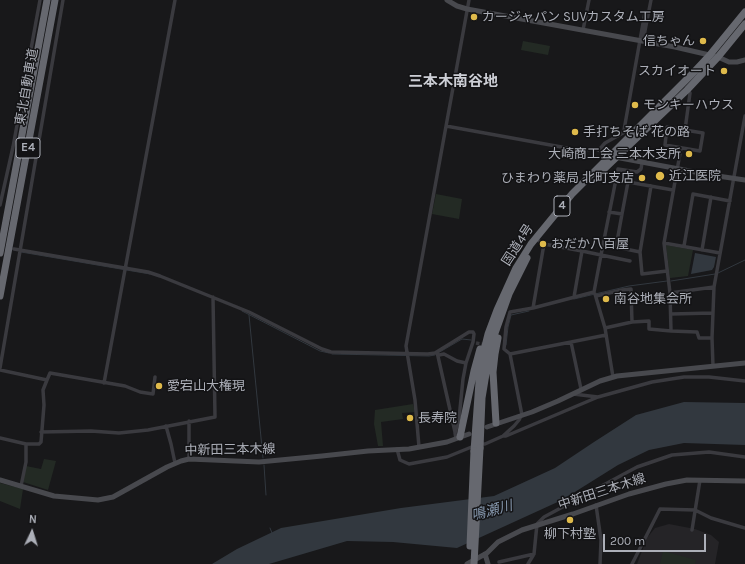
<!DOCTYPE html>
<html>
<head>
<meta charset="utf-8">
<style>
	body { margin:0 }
	#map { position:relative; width:745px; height:564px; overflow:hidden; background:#18181a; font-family:Karla,sans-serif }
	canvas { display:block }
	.north { position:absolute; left:12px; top:512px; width:40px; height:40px; -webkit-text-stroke:3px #131315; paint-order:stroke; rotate:4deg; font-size:11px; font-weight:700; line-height:16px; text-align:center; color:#acafb8 }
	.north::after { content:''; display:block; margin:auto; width:14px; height:18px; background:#acafb8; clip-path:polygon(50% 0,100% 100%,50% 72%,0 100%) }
	.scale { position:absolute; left:603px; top:534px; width:103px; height:18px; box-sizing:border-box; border:2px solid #acafb8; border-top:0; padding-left:5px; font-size:12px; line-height:14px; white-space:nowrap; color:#acafb8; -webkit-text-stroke:3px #131315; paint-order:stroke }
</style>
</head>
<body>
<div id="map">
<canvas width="745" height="564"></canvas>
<div class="north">N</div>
<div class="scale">200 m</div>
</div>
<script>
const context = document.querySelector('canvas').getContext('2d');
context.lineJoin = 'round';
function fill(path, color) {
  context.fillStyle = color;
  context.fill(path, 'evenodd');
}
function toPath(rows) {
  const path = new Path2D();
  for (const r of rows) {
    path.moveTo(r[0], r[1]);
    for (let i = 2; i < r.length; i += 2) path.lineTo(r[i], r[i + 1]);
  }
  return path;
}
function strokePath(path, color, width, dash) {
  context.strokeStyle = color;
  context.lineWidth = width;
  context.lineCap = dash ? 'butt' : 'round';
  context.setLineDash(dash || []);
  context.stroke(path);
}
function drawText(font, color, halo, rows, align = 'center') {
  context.font = font + ' Karla,"Noto Sans JP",sans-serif';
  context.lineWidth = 3;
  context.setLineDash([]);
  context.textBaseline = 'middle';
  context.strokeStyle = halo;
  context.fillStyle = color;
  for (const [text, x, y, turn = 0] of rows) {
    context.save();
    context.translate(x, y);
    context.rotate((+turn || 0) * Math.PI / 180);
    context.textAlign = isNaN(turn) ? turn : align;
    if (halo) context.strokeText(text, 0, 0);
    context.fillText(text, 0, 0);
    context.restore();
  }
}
const built = toPath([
	[669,524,695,529,711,535,719,542,715,564,637,564,647,538,655,528]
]);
const green = toPath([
	[523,41,550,46,548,55,521,50],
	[436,194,462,199,459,219,432,214],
	[666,245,693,250,688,276,670,278],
	[413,404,415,412,402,413,403,419,381,422,383,446,378,446,374,424,375,410],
	[44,459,56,461,48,490,23,482,26,466,41,469],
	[0,483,23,489,20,509,0,501],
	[663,551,696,560,695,564,660,564]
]);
const water = toPath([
	[695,253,716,257,714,267,712,270,691,274],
	[684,402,745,403,745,445,684,443,649,450,618,465,562,500,457,548,393,542,347,541,269,564,212,564,237,549,281,528,401,508,494,496,555,468,594,442,636,415]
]);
const stream = toPath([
	[21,252,150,274],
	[718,273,745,260],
	[671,281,715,274],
	[574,299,629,286,667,281],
	[242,311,320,351,329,353],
	[249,315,263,458],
	[506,345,508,327,511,315,529,311],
	[438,353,462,339,471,340],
	[332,354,429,356,435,355],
	[264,465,266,495],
	[270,528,272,533]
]);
const streetTunnel = toPath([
	[476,343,486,345]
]);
const street = toPath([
	[583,30,589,0],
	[643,41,651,0],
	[446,126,578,150,596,149,610,156],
	[685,130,703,133,700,151,665,145,667,127,685,130,690,93,687,90],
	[599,150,605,143,623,133,624,130,645,12],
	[0,205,13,147,40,0],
	[609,212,622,214,616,247,640,252,642,274,667,271],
	[622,214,628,182,673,190],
	[539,241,544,244,582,251],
	[664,243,720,253],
	[684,246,693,194,730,201],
	[14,249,148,272,160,276,249,312,322,349,331,352,428,354,435,353,469,332,473,332,474,334,473,342,466,363,463,379,459,419,455,433,456,439],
	[702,250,711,197],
	[640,252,651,186],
	[630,261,601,255,618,169,637,172,641,169,642,163],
	[670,293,714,287],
	[595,294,605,328,613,377],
	[596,296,622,290,631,289,632,322,649,321,649,329,671,331,670,293,664,243,681,148],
	[574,297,582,251,601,255,594,292,533,308,510,312,506,327,504,349,510,354,571,342,581,389],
	[533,308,544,244],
	[671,314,713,313],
	[605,328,632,322],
	[671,331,697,332,699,338,712,338],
	[571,342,606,335],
	[437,352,455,432],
	[510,354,522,415],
	[439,355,444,354,457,361,466,363],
	[713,366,712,338,714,287,745,116],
	[0,368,63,0],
	[0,370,47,380,50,373,125,386,140,392,153,394,155,377],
	[104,383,175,0],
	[573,394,598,397],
	[166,426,171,444,175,463],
	[41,432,91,431,119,433,148,430,215,417,213,297],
	[503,436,506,436,598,397,652,382,684,377,709,377,745,381],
	[0,438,26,444,39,444,41,442,44,405,43,390,47,380],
	[480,444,485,444,503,436,514,426,519,420,521,416],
	[419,447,415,400,406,346,469,0],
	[397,449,400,460,409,464,447,457,474,446],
	[189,459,189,421],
	[21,486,26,462,26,444],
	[596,505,601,540,600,564],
	[692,530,700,480],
	[499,562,534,554],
	[528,564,534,554,537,524,544,517,637,467,672,455,709,452,745,457],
	[632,564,660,509,695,510,711,518,745,528]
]);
const secondary = toPath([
	[447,0,457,6,467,9,675,47,718,57,729,62,737,62,745,60],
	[615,157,711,175,745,180],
	[487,427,532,412,558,401,600,381,617,376,745,363],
	[0,480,54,496,98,500,113,497,167,467,181,461,189,459,259,462,322,456,368,451,409,449,447,442,469,434],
	[485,554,488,564],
	[467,564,487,553,498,542,522,530,573,514,629,494,666,484,687,480,745,481]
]);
const highway = toPath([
	[600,173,687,90,718,57,745,24],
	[0,253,47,0],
	[0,296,55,0],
	[496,423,493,372,495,354,498,338],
	[460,437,474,371,480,349],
	[480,448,482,398,488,362,494,336,509,294,527,258],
	[474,451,479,382,482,358,488,334,497,310,516,268,531,244,572,194,695,71,709,56,745,12]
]);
const highwayBridge = toPath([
	[470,546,474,451],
	[474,564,480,448]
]);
const markers = [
	[474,17,4,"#dfba4b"],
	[703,41,4,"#dfba4b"],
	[724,71,4,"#dfba4b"],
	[635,105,4,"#dfba4b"],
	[575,132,4,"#dfba4b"],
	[689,154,4,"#dfba4b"],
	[660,176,5,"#dfba4b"],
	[642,178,4,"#dfba4b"],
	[543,244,4,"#dfba4b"],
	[606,299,4,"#dfba4b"],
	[159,386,4,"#dfba4b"],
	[410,418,4,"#dfba4b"],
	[570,520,4,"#dfba4b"]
];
const shields = [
	[28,148,24],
	[562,206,16]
];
const shieldNames = [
	["E4",28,148],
	["4",562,206]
];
const poiNames = [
	["カージャパン SUVカスタム工房",482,17],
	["信ちゃん",695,41,"right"],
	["スカイオート",716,71,"right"],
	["モンキーハウス",643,105],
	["手打ちそば 花の路",583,132],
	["大崎商工会 三本木支所",681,154,"right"],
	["近江医院",669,176],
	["ひまわり薬局 北町支店",634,178,"right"],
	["おだか八百屋",551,244],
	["南谷地集会所",614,299],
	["愛宕山大権現",167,386],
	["長寿院",418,418],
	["柳下村塾",570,534,"center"]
];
const streetNames = [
	["東北自動車道",27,87,-80],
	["国道4号",518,245,-57],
	["中新田三本木線",230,450,-1],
	["中新田三本木線",602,492,-18]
];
const waterNames = [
	["鳴瀬川",492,511,-15]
];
const quarterNames = [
	["三本木南谷地",453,82]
];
fill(built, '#252427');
fill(green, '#232a24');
fill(water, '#32383f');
strokePath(stream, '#32383f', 1);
strokePath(streetTunnel, '#36363a', 3.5, [3.5, 2]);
strokePath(street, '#3a3a3f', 3.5);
strokePath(secondary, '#48494e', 5);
strokePath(highway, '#66686f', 7);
strokePath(highwayBridge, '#66686f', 7);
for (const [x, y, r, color] of markers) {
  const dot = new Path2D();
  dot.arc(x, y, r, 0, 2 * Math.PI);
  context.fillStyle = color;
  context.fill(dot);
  strokePath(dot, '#131315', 1.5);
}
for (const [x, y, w] of shields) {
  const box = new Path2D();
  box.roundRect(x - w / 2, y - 10, w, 20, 3);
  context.fillStyle = '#131315';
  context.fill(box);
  strokePath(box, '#acafb8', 1);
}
drawText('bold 12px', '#acafb8', null, shieldNames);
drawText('13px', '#acafb8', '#131315', poiNames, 'left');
drawText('13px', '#acafb8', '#131315', streetNames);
drawText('italic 14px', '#8799af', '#131315', waterNames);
drawText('bold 15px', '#ccced5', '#131315', quarterNames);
</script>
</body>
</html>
